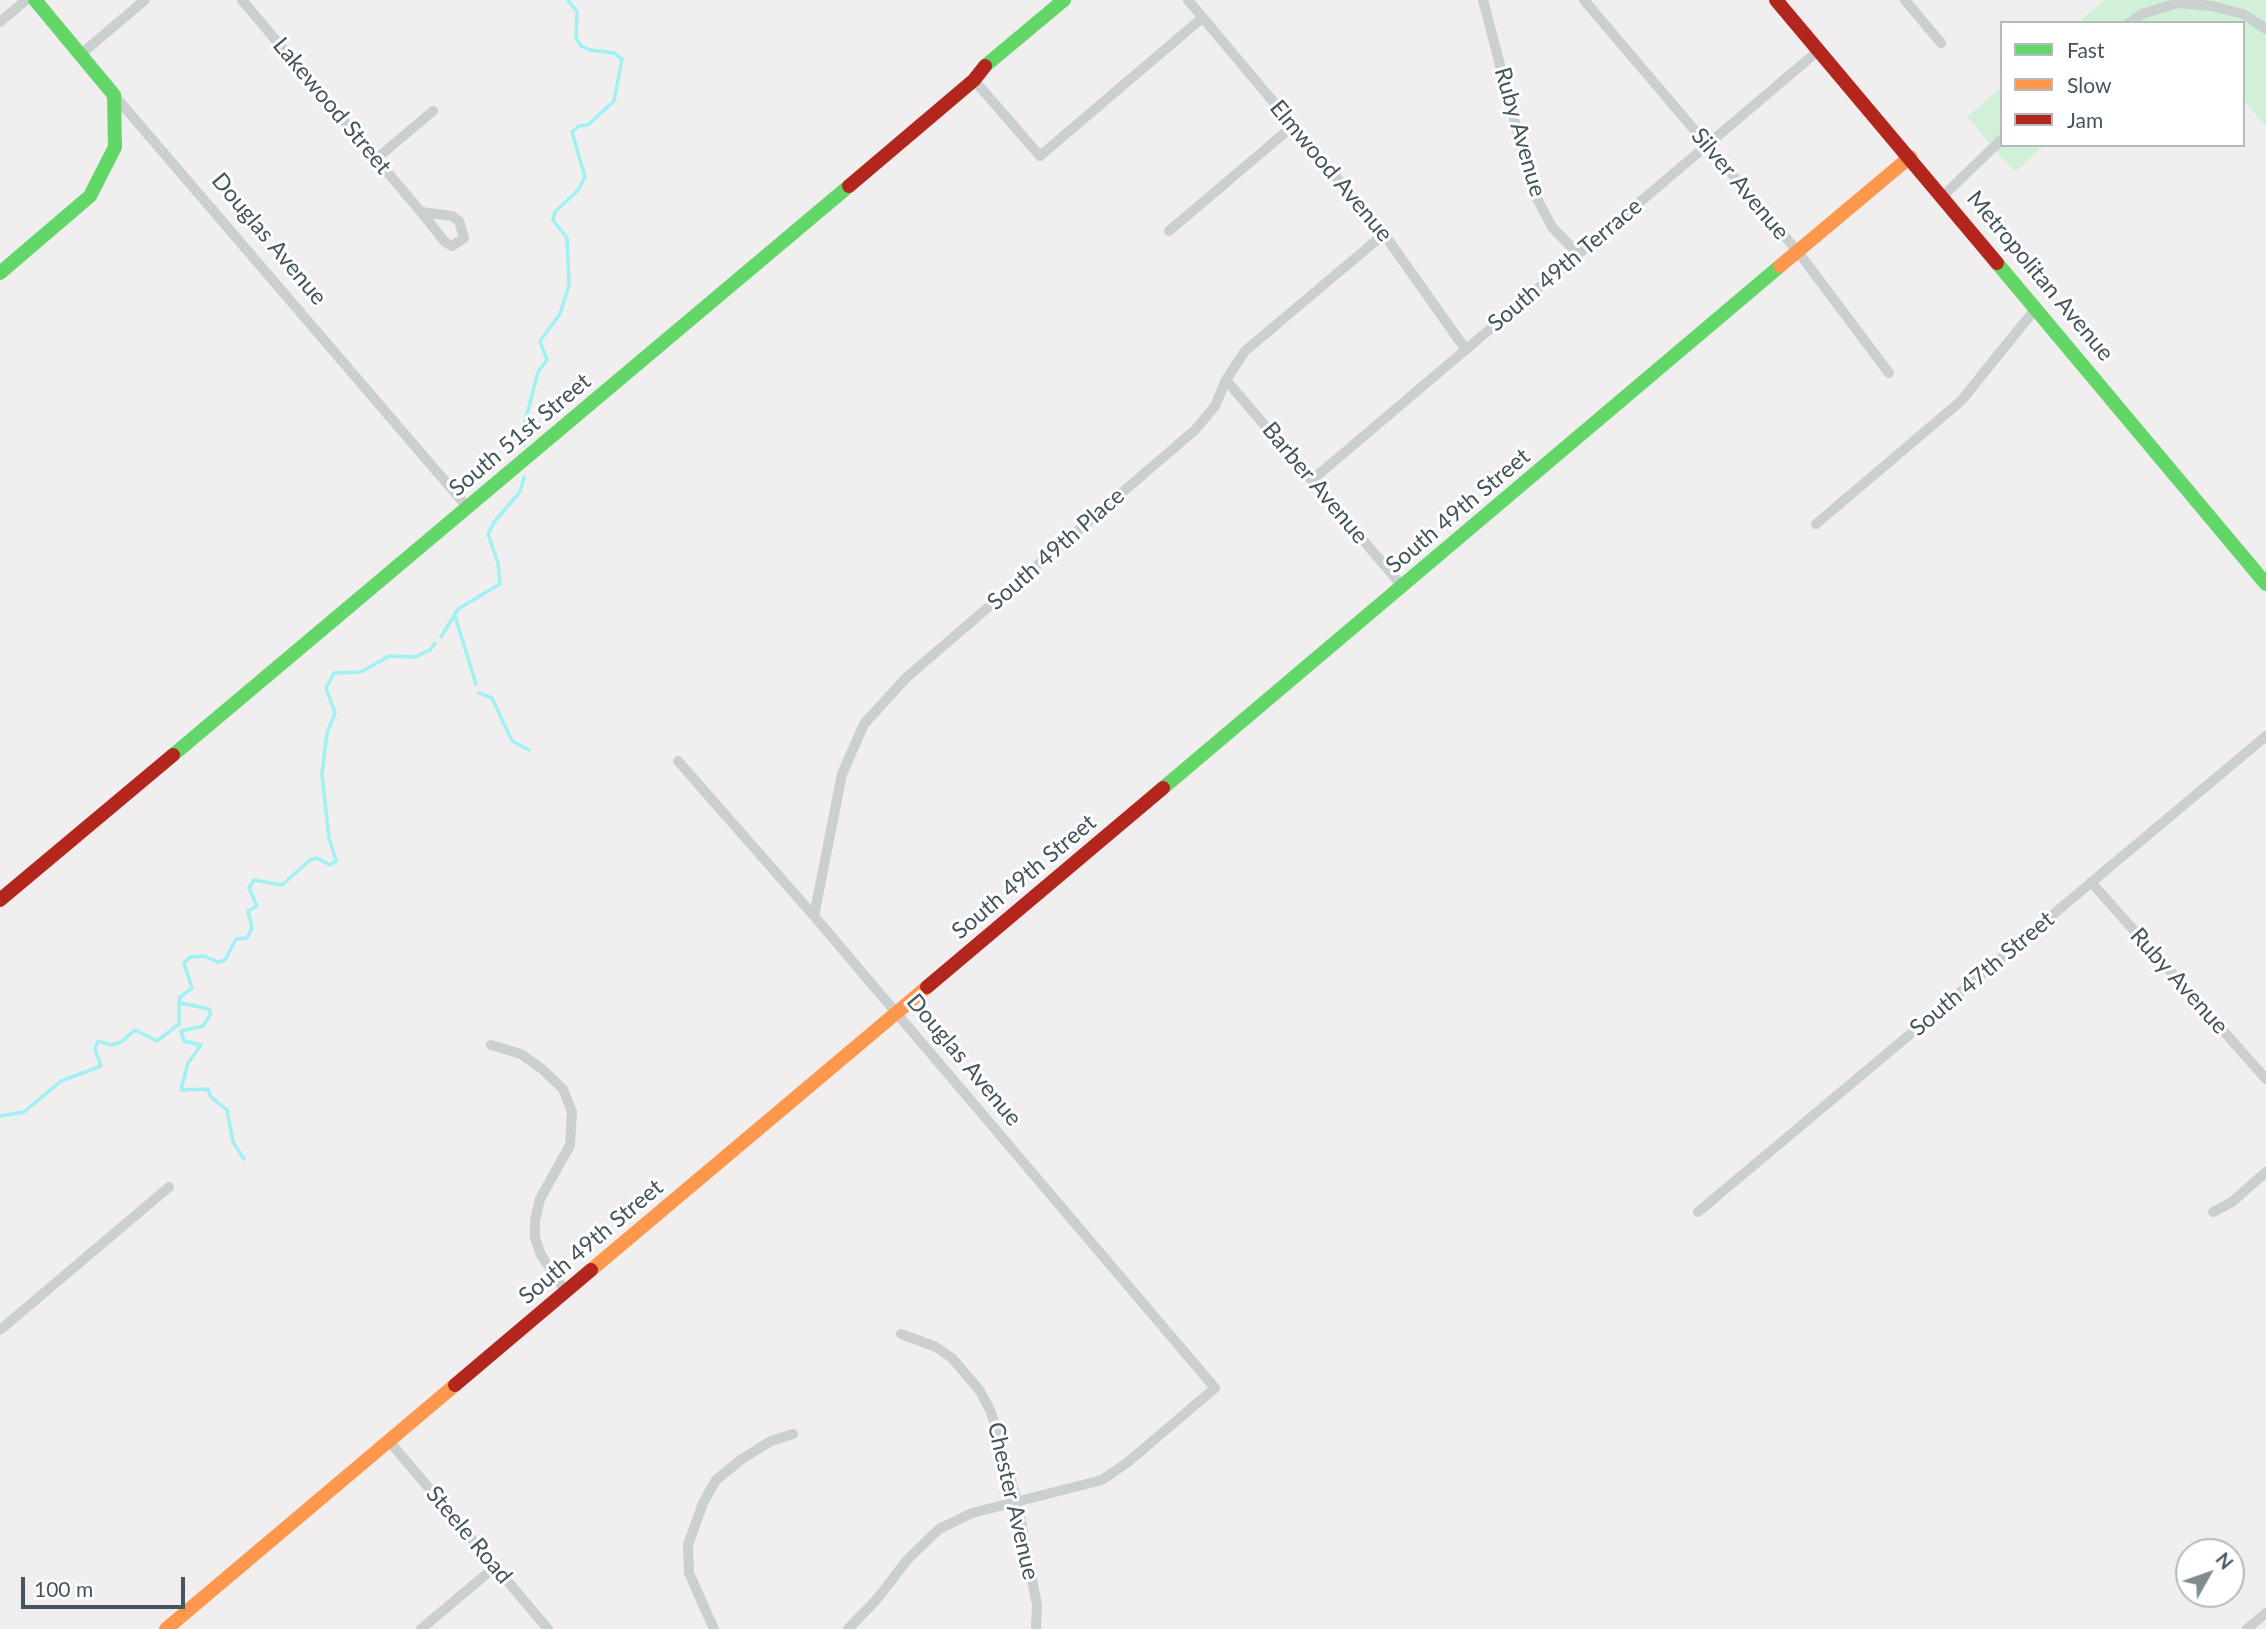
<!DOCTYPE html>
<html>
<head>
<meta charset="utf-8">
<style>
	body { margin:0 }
	#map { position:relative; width:2266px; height:1629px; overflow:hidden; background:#f0eeef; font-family:Lato,sans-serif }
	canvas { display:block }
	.legend { position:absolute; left:2000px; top:21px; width:245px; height:126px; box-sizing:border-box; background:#fff; border:2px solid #b4bbbe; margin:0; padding:9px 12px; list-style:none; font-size:21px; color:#44555d }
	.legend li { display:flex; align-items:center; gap:14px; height:35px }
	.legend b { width:35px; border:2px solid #b4bbbe }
	.north { position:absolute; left:2175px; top:1538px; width:70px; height:70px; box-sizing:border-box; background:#fff; border:2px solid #b4bbbe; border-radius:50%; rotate:50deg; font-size:19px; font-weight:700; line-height:28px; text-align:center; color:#44555d }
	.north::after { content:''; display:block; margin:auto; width:24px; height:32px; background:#808b90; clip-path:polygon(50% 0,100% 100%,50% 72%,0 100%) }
	.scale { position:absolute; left:21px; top:1577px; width:164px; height:32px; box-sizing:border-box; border:4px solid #44555d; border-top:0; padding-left:9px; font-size:21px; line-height:24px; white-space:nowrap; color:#44555d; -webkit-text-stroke:5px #fff; paint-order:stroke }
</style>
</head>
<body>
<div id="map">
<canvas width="2266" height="1629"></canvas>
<ul class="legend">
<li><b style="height:9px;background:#63d668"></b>Fast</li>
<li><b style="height:9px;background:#ff974d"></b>Slow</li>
<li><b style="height:9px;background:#b3261e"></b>Jam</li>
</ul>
<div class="north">N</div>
<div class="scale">100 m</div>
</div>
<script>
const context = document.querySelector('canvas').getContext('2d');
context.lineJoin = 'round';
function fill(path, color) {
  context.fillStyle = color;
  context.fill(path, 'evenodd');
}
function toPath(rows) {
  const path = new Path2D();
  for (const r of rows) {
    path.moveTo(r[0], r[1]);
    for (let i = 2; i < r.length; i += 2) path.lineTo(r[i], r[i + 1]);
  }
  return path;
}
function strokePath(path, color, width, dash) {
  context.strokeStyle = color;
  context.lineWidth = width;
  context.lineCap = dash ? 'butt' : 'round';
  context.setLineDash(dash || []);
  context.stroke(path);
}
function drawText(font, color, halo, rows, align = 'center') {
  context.font = font + ' Lato,sans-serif';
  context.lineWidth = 6;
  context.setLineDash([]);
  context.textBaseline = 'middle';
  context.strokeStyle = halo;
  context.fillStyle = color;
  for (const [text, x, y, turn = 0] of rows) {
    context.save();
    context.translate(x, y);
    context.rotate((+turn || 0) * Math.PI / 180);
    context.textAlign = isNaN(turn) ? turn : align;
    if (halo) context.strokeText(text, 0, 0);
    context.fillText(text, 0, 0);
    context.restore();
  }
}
const green = toPath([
	[2104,0,2266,0,2266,126,2243,100,2243,23,2077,23],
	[2002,87,2002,145,2044,145,2015,172,1967,117]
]);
const stream = toPath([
	[524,446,525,422,538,372,547,360,540,341,560,314,569,285,567,238,553,220,555,212,578,190,585,177,572,132,579,126,588,125,614,101,622,59,614,53,590,50,581,46,576,38,577,12,568,0],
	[455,616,476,684],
	[441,637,458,609,500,584,498,563,488,534,494,522,520,492,524,477],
	[479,693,492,698,512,741,529,750],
	[0,1116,24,1112,61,1081,101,1066,95,1049,98,1041,111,1045,121,1042,135,1030,157,1041,179,1024,179,1000],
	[244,1159,233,1142,227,1110,211,1097,208,1089,181,1090,188,1063,201,1045,184,1041,181,1031,203,1026,211,1014,209,1009,180,1003,179,998,192,988,184,963,190,957,204,956,218,962,225,960,236,939,247,938,252,928,248,911,257,906,249,888,254,880,282,885,310,860,317,858,330,865,336,861,329,838,322,774,327,733,335,713,326,688,334,673,361,672,389,656,415,657,430,650,435,643]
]);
const street = toPath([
	[242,0,421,212],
	[1188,0,1384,234,1466,350],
	[1483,0,1533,191,1552,227,1578,254],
	[1584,0,1799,253,1889,373],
	[1905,0,1941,43],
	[0,22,26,0],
	[2129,23,2142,14,2178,3,2212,6,2243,14,2266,29],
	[81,54,145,0],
	[974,80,1040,156,1202,18],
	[114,95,468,508],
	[376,159,433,111],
	[1943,196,2002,139],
	[421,212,452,216,459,221,464,238,452,246,445,242,421,212],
	[1169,231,1294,125],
	[1226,380,1403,587],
	[1312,480,1818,51],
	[1816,524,1961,401,2036,308],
	[678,761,814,916,1215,1388,1128,1462,1102,1480,972,1513,939,1529,907,1560,877,1599,848,1629],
	[2091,882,2266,1079],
	[814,916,842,774,864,724,907,677,1195,430,1215,406,1226,380,1245,351,1384,234],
	[491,1045,521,1054,542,1069,563,1089,572,1112,570,1145,540,1199,535,1220,535,1238,541,1255,566,1292],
	[1698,1212,2266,736],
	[2213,1212,2232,1202,2266,1172],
	[0,1330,169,1187],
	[901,1334,936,1347,952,1358,980,1391,991,1412,1017,1501,1037,1605,1036,1629],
	[389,1441,548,1629],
	[421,1629,496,1566],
	[714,1629,689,1573,688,1545,703,1503,716,1480,742,1459,771,1441,793,1434],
	[2247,1629,2266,1613]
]);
const fast = toPath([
	[985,66,1064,0],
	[1997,263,2266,584],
	[0,273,90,196,115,147,114,95,35,0],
	[173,755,849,186],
	[1163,788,1780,266]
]);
const slow = toPath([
	[1780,266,1910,157],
	[591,1270,927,987],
	[166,1629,455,1385]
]);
const jam = toPath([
	[1776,0,1997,263],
	[849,186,974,80,985,66],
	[0,900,173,755],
	[927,987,1163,788],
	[455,1385,591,1270]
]);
const streetNames = [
	["Lakewood Street",332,106,50],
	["Ruby Avenue",1520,132,74],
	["Elmwood Avenue",1331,171,50],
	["Silver Avenue",1740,184,50],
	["Douglas Avenue",269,239,50],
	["South 49th Terrace",1565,265,-40],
	["Metropolitan Avenue",2040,276,50],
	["South 51st Street",520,435,-40],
	["Barber Avenue",1315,483,50],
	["South 49th Street",1458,511,-40],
	["South 49th Place",1056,549,-41],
	["South 49th Street",1024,877,-40],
	["South 47th Street",1982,974,-40],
	["Ruby Avenue",2179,981,48],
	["Douglas Avenue",964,1060,50],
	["South 49th Street",591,1242,-40],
	["Chester Avenue",1013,1501,77],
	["Steele Road",469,1535,50]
];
fill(green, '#d0f1d7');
strokePath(stream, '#a0f1f4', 3.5);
strokePath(street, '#cacfd0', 10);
strokePath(fast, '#63d668', 14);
strokePath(slow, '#ff974d', 14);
strokePath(jam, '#b3261e', 14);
drawText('23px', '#44555d', '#fff', streetNames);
</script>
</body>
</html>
